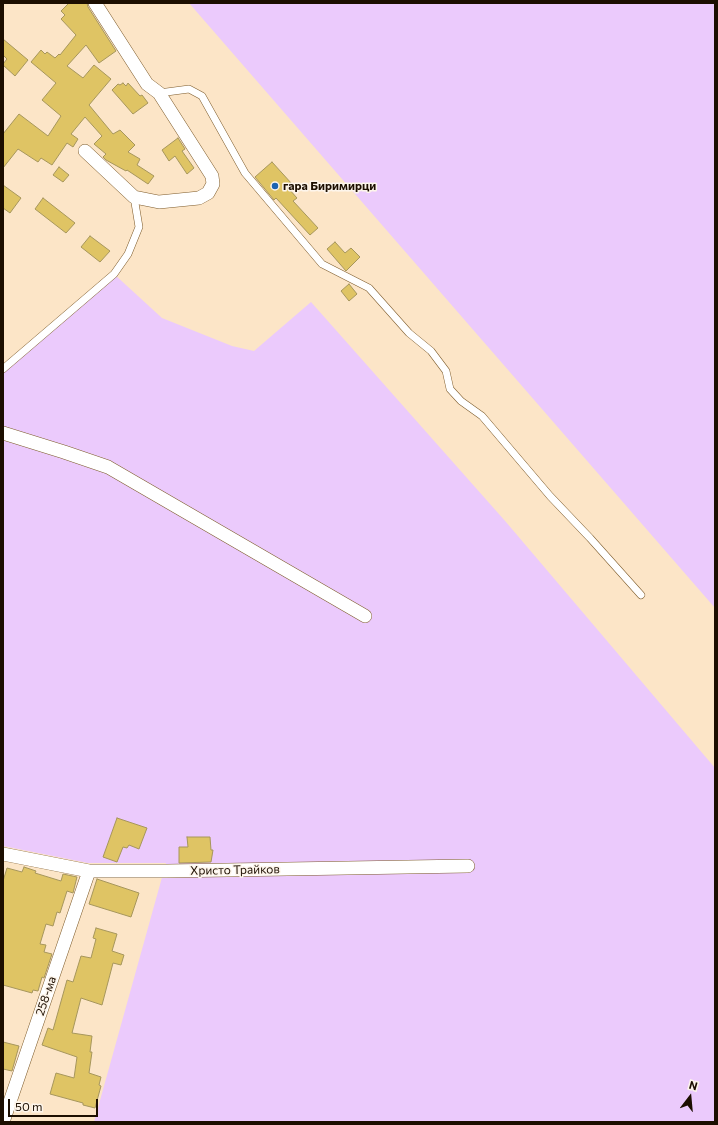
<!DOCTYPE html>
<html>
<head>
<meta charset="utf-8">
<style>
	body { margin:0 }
	#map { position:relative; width:718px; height:1125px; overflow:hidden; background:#fce5c7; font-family:Commissioner,sans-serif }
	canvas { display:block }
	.frame { position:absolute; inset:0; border:4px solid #1c0e00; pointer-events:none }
	.north { position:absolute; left:670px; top:1077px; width:40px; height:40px; -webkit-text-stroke:3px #fdf5eb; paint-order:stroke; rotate:16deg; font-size:11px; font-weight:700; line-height:16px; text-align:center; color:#1c0e00 }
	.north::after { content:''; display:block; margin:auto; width:14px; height:18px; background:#1c0e00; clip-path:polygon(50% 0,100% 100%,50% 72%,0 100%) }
	.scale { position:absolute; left:8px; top:1099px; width:90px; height:18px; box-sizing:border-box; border:2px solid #1c0e00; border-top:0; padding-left:5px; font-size:12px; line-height:14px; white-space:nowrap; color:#1c0e00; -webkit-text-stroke:3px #fdf5eb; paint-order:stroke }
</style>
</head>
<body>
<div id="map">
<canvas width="718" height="1125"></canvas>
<div class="frame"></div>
<div class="north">N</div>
<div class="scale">50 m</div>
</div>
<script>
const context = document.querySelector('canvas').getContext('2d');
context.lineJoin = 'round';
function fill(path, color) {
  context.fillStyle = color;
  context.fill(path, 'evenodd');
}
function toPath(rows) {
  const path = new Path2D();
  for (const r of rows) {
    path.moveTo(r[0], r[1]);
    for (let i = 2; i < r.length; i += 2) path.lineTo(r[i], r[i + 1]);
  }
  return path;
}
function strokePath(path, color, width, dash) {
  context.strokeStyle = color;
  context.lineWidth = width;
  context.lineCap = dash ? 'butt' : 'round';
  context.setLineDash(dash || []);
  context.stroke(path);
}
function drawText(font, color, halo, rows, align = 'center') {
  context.font = font + ' Commissioner,sans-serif';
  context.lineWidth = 3;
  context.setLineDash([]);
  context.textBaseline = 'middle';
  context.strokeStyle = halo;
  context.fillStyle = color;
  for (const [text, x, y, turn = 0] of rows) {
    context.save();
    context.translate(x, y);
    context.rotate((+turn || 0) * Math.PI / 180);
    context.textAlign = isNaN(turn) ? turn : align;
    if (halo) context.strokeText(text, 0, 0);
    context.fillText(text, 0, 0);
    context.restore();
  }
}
const green = toPath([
	[189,3,715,3,715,608],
	[114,274,162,318,232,346,254,351,311,302,506,522,715,768,715,1122,94,1122,166,863,88,863,3,846,3,369]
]);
const building = toPath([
	[69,3,87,3,88,7,116,51,99,63,86,45,67,66,83,78,94,65,111,79,89,105,113,134,120,130,135,145,128,152,140,159,137,165,154,176,148,184,127,170,126,171,106,160,103,157,106,154,94,144,102,136,85,117,71,134,78,139,73,147,67,143,52,165,41,158,38,162,18,149,3,168,3,134,19,114,48,136,61,116,42,100,56,83,31,62,41,50,45,54,47,52,55,58,59,54,60,55,76,35,61,19,65,15,61,11,69,3],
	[3,39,28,60,15,76,3,65,3,64,7,59,3,55,3,39],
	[123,83,126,86,128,83,140,96,142,95,148,103,133,114,112,90,118,84,120,85,123,83],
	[178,138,185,149,182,151,194,168,187,174,175,156,169,161,162,150,178,138],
	[272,162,292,184,288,188,297,198,293,201,318,228,310,235,276,198,274,200,255,177,272,162],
	[59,167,69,175,63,182,53,175,59,167],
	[3,185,21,198,10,213,3,208,3,185],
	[43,198,75,223,66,233,35,209,43,198],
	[90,236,110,251,100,262,81,247,90,236],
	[335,242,345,253,351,248,360,257,346,271,327,249,335,242],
	[349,284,357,294,349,301,341,291,349,284],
	[117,818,147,828,139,849,129,845,127,848,123,847,117,862,103,857,117,818],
	[187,837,210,837,211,850,213,850,211,862,179,863,179,847,188,847,187,837],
	[24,867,36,871,35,873,61,881,63,874,77,877,73,893,67,891,60,913,57,912,53,926,46,924,40,944,46,945,44,952,52,954,44,978,42,977,38,991,33,990,32,993,3,985,3,881,7,868,22,872,24,867],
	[97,879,139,893,131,917,89,904,97,879],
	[96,928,117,934,112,951,124,955,121,965,113,963,102,1005,81,998,72,1033,92,1036,90,1052,92,1052,89,1073,101,1077,99,1085,101,1086,95,1108,83,1105,83,1103,50,1094,56,1073,74,1078,77,1057,42,1045,48,1028,53,1030,67,980,73,982,81,956,91,958,96,939,93,938,96,928],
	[3,1042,19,1046,12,1071,3,1069,3,1042]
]);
const lane = toPath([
	[159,93,189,89,202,96,245,173,322,264,369,288,409,333,431,351,446,371,450,389,461,401,482,416,550,496,590,538,641,595],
	[3,369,114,274,128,254,139,227,134,197]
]);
const street = toPath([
	[85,151,134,197,159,202,199,198,208,193,213,184,212,176,159,93,147,84,95,3],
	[3,433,64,452,108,467,365,616],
	[3,854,89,871,167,871,468,866],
	[3,1122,89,871]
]);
const markers = [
	[275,186,4,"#1b64b3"]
];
const poiNames = [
	["гара Биримирци",283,186]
];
const streetNames = [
	["Христо Трайков",235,870,-1],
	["258-ма",46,996,-71]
];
fill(green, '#ebcafc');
fill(building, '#dfc464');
strokePath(building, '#a6965c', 1);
strokePath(lane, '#7e5c2c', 8);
strokePath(street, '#7e5c2c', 14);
strokePath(lane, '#fff', 7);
strokePath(street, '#fff', 13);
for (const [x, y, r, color] of markers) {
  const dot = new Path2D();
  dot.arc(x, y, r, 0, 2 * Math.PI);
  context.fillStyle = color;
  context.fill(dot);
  strokePath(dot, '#fdf5eb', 1.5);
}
drawText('bold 12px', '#1c0e00', '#fdf5eb', poiNames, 'left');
drawText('12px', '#1c0e00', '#fdf5eb', streetNames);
</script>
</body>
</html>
